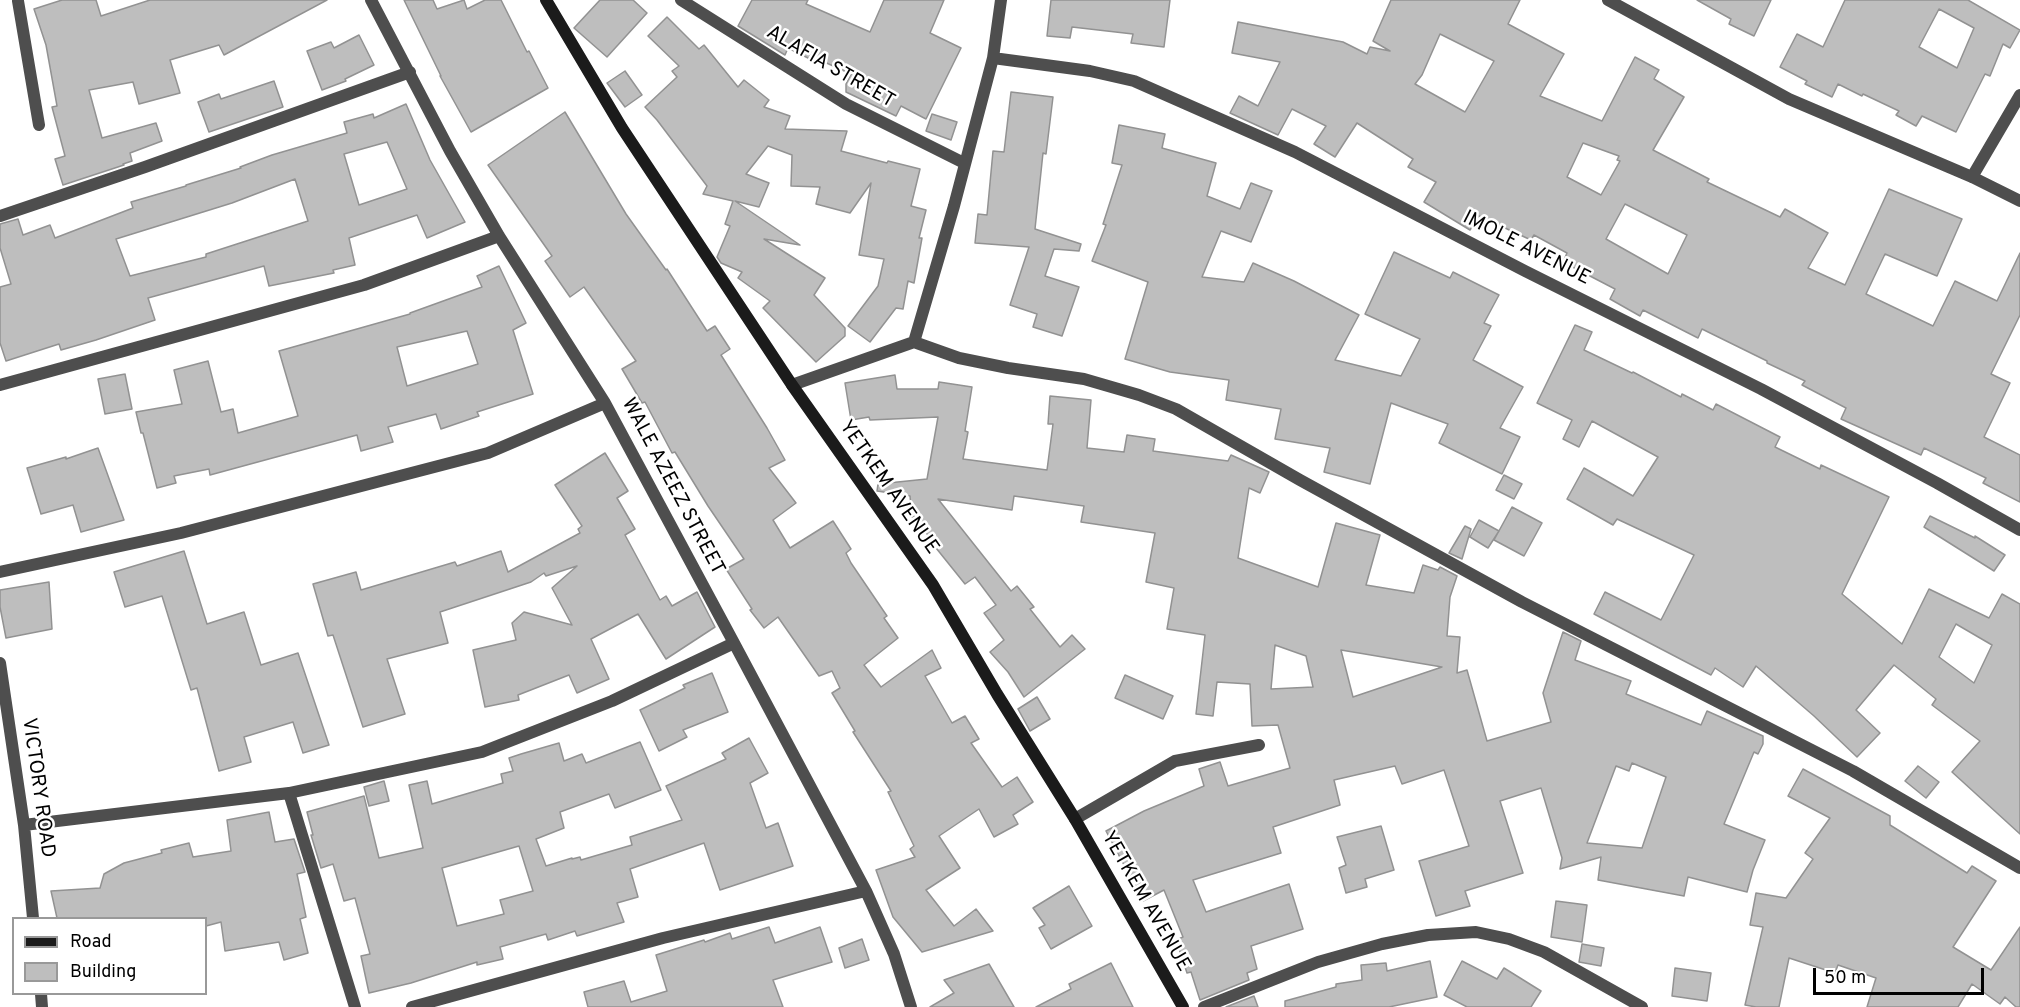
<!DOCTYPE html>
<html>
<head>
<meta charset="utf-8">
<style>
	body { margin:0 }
	#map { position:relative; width:2020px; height:1007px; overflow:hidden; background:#fff; font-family:Overpass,sans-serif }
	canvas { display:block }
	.legend { position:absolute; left:12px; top:917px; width:195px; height:78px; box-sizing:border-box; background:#fff; border:2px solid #999; margin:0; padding:8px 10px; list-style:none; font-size:18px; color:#000 }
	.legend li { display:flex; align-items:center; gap:12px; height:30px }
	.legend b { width:30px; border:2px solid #999 }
	.scale { position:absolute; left:1813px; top:968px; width:171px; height:27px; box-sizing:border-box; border:3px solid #000; border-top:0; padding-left:8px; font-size:18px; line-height:21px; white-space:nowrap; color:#000; -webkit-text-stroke:4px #fff; paint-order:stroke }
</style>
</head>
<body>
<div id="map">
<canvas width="2020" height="1007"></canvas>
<ul class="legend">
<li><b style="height:8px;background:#1b1b1b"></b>Road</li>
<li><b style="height:16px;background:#bebebe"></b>Building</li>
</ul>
<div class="scale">50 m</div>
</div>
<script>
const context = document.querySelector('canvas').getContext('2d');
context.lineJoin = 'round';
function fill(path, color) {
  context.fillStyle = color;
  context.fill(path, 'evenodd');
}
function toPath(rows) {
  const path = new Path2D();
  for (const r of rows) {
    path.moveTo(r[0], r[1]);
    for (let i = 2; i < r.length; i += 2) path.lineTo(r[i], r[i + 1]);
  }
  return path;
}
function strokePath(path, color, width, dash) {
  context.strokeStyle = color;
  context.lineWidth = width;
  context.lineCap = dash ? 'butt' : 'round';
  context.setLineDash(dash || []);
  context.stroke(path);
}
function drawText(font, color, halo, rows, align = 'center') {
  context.font = font + ' Overpass,sans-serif';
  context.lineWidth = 5;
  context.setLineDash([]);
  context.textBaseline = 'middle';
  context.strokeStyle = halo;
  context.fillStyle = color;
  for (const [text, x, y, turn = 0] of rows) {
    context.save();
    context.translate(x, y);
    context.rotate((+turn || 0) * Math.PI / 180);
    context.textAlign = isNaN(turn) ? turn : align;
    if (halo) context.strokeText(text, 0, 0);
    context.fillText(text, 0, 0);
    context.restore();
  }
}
const building = toPath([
	[62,0,96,0,101,16,150,0,327,0,224,55,219,45,170,60,180,93,139,104,133,82,89,90,102,138,156,123,162,141,130,153,132,161,123,164,124,165,63,185,55,159,65,156,52,107,57,106,46,45,34,9,62,0],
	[404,0,433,0,437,9,464,0,467,9,485,0,501,0,527,52,529,51,548,88,471,132,440,76,441,76,404,0],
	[600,0,633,0,647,13,607,57,574,28,600,0],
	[752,0,808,0,806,4,870,32,884,0,944,0,930,33,961,48,926,119,901,106,896,116,846,92,846,84,851,74,811,56,810,59,788,48,785,55,738,26,752,0],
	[1051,0,1170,0,1164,47,1131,43,1133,34,1072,27,1070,38,1047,36,1051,0],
	[1391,0,1520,0,1508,24,1564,54,1540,96,1602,121,1635,57,1659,70,1654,79,1684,97,1653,150,1709,179,1707,182,1780,217,1785,209,1828,233,1808,268,1845,285,1889,189,1962,219,1937,276,1885,254,1866,294,1933,326,1955,281,1997,301,2020,253,2020,315,1991,374,2010,383,1984,437,2020,455,2020,502,1983,483,1986,478,1924,448,1921,455,1841,419,1846,408,1802,385,1805,381,1767,363,1767,361,1702,329,1698,338,1643,310,1640,316,1610,299,1615,289,1563,262,1567,253,1534,235,1531,240,1479,216,1470,230,1424,202,1436,182,1408,167,1413,159,1357,123,1335,157,1314,144,1326,126,1292,109,1278,135,1230,113,1239,96,1258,106,1280,62,1232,53,1238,22,1343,42,1367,54,1370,47,1390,51,1373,41,1391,0],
	[1440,34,1494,61,1465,112,1415,84,1422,75,1440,34],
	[1583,143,1619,156,1617,160,1620,161,1601,195,1567,177,1583,143],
	[1625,204,1687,235,1668,274,1606,239,1625,204],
	[1697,0,1771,0,1754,36,1729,24,1731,19,1697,0],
	[1845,0,1968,0,2020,30,2010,48,2003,44,1990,76,1985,74,1956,132,1922,116,1916,126,1896,115,1899,111,1863,94,1862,96,1838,84,1832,97,1805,84,1807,81,1780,67,1797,34,1823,47,1845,0],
	[1939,9,1974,28,1957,68,1919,47,1939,9],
	[667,17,699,49,704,45,738,87,744,80,769,100,764,107,790,116,785,129,847,131,841,151,887,163,888,161,920,169,911,206,926,210,919,238,922,238,914,283,908,281,903,309,896,308,870,342,848,326,878,286,884,259,859,255,871,183,850,213,816,204,820,187,791,186,792,155,768,146,746,174,769,183,759,207,735,201,800,245,764,239,825,278,814,295,845,328,845,336,816,362,763,308,770,301,738,278,742,272,721,263,717,257,730,226,725,224,733,201,703,194,707,186,657,120,645,107,677,77,672,71,679,66,648,36,667,17],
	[359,35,374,65,345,79,346,81,322,90,307,51,331,42,334,48,359,35],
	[625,71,642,95,625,107,607,83,625,71],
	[274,81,283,107,209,132,198,102,219,94,221,99,274,81],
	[1011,92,1053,97,1046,154,1043,153,1035,229,1081,244,1079,251,1054,249,1045,276,1079,287,1062,336,1033,327,1037,314,1010,305,1029,247,975,243,978,214,987,215,993,151,1004,152,1011,92],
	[406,104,430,160,465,222,427,238,417,215,349,238,355,265,333,270,334,273,269,286,264,266,148,298,155,320,96,340,61,350,59,344,6,361,0,343,0,287,11,284,0,248,0,224,18,219,23,235,50,225,55,238,133,208,131,202,186,186,186,185,241,168,240,167,272,155,347,133,344,122,373,114,374,118,406,104],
	[387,142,407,189,359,205,344,154,387,142],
	[295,179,308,221,206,254,206,257,130,276,116,239,232,203,295,179],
	[565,112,626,214,666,270,667,269,707,331,715,326,730,349,721,355,767,428,785,460,769,468,796,503,773,520,790,548,833,521,851,549,846,553,851,563,887,616,884,618,898,638,864,665,881,687,932,650,941,668,925,676,952,723,965,716,979,739,971,743,1002,787,1017,777,1033,802,1013,815,1018,824,994,837,979,809,939,836,960,868,926,890,954,926,976,909,993,931,922,952,893,917,876,870,915,857,910,849,914,846,888,792,891,791,853,732,855,731,832,693,840,688,832,671,819,676,778,617,764,628,750,610,752,609,726,569,744,559,708,506,675,452,672,453,645,402,642,403,622,369,636,361,584,287,570,297,545,261,552,256,488,165,565,112],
	[932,114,957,122,951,140,926,131,932,114],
	[1119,125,1165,134,1162,148,1216,163,1207,196,1240,209,1251,183,1272,191,1251,242,1221,231,1202,277,1244,282,1253,263,1294,281,1359,315,1335,360,1401,376,1420,339,1365,314,1394,252,1450,278,1453,272,1499,295,1484,323,1491,326,1473,360,1523,387,1500,428,1520,437,1502,474,1439,443,1448,424,1391,403,1370,484,1324,472,1330,448,1275,439,1281,409,1226,400,1229,380,1170,372,1125,359,1148,282,1092,261,1106,225,1103,224,1122,165,1112,163,1119,125],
	[499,266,526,323,513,330,533,394,477,412,479,416,441,429,436,414,388,427,393,442,361,451,357,435,210,475,209,469,174,476,176,483,157,488,143,433,141,433,136,412,182,404,174,370,208,361,221,412,233,409,238,433,298,416,279,351,410,314,410,313,482,287,477,276,499,266],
	[467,331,478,364,407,386,397,347,467,331],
	[1575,325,1592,332,1584,350,1632,373,1633,372,1681,397,1682,394,1713,410,1716,404,1780,437,1775,447,1820,469,1821,465,1889,497,1842,594,1902,644,1929,589,1989,618,2002,594,2020,604,2020,834,1952,772,1980,741,1932,705,1936,699,1894,665,1856,710,1880,733,1857,757,1814,716,1756,666,1743,687,1715,668,1711,675,1594,614,1605,592,1661,620,1694,555,1617,519,1613,525,1567,499,1584,468,1633,496,1658,457,1592,421,1579,447,1563,439,1572,420,1537,403,1575,325],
	[1956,624,1992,645,1974,683,1939,657,1956,624],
	[125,374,132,409,105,414,98,379,125,374],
	[895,375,897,389,938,389,939,382,972,387,965,431,968,432,963,459,1047,470,1053,424,1048,424,1050,396,1091,400,1087,448,1124,452,1127,435,1155,439,1153,451,1228,461,1231,455,1269,472,1260,493,1249,488,1238,558,1318,587,1336,523,1380,535,1366,585,1414,593,1423,565,1438,570,1440,567,1457,576,1450,597,1447,636,1460,637,1457,673,1467,670,1487,741,1551,722,1543,693,1563,632,1581,641,1575,660,1631,681,1626,694,1701,725,1707,711,1763,736,1763,744,1758,754,1754,752,1724,824,1765,840,1753,870,1747,892,1688,877,1684,896,1598,880,1601,857,1560,869,1562,858,1541,788,1500,801,1523,873,1465,891,1470,906,1436,916,1419,861,1469,846,1444,770,1402,784,1395,766,1334,780,1340,805,1273,827,1281,853,1193,880,1206,912,1289,884,1303,929,1251,946,1257,969,1247,973,1249,980,1200,1000,1191,972,1187,973,1176,940,1183,937,1164,890,1143,901,1106,831,1144,811,1204,786,1199,769,1220,762,1228,786,1290,768,1278,725,1252,726,1250,684,1217,682,1213,716,1196,714,1205,635,1167,629,1174,588,1146,582,1155,533,1081,522,1084,506,1014,496,1012,510,938,499,1011,591,1017,586,1034,607,1030,609,1060,647,1072,635,1085,649,1024,697,1008,672,990,652,1004,640,984,613,996,605,975,577,965,584,932,543,917,516,912,517,910,496,877,491,878,484,927,479,938,417,870,420,869,417,851,420,845,383,895,375],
	[1275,645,1306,656,1313,687,1271,689,1275,645],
	[1341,650,1442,667,1353,697,1341,650],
	[1632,763,1666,777,1642,848,1587,843,1616,766,1629,771,1632,763],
	[98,448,124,520,81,532,73,505,41,514,27,468,66,457,66,459,98,448],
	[605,453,628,491,617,498,635,529,625,535,660,600,666,596,672,606,697,592,715,627,666,659,638,614,591,639,609,679,577,693,569,675,518,695,519,700,485,707,473,650,516,640,512,623,524,612,572,625,552,588,577,566,546,576,544,573,531,582,440,612,448,643,387,659,405,714,363,727,333,635,328,636,313,584,356,572,361,590,455,562,457,566,501,551,508,572,580,533,578,529,582,526,555,485,605,453],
	[1504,475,1522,484,1514,499,1496,490,1504,475],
	[1512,507,1542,523,1524,556,1494,540,1512,507],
	[1930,516,1975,538,1975,536,2005,555,1994,571,1924,527,1930,516],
	[1479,520,1499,531,1488,548,1470,537,1479,520],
	[1465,526,1471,529,1462,559,1449,553,1465,526],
	[184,551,207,624,244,612,261,665,298,653,329,745,303,753,293,722,244,737,251,762,219,771,197,688,191,690,162,596,125,607,114,572,184,551],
	[49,582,52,629,6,638,0,607,0,590,49,582],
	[712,673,728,712,683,730,687,737,659,751,640,710,685,688,683,685,712,673],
	[1125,675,1173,696,1163,719,1115,698,1125,675],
	[1037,697,1050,719,1030,731,1018,709,1037,697],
	[749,738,768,773,750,783,766,828,778,823,793,866,720,890,704,843,630,869,638,897,617,903,624,922,577,936,575,931,548,940,546,934,500,947,503,959,477,965,477,962,411,983,369,993,361,956,370,954,355,898,344,901,333,864,321,868,311,835,313,835,307,812,364,796,379,858,423,848,409,785,427,781,432,804,503,783,501,774,513,771,509,758,521,754,559,743,564,761,582,754,586,763,640,742,661,790,615,808,609,794,560,812,564,828,536,839,546,866,572,858,572,859,580,857,581,860,632,845,630,837,682,820,666,786,726,759,722,753,749,738],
	[519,846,533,891,500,900,504,914,457,926,442,868,519,846],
	[1918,766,1939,782,1926,798,1905,781,1918,766],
	[1803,769,1890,816,1890,825,1967,873,1972,866,1996,881,1953,947,1991,970,2020,927,2020,1007,2016,1007,2005,997,2000,1004,1972,984,1958,1007,1867,1007,1876,978,1838,965,1835,973,1789,958,1779,1007,1756,1007,1745,1005,1763,927,1750,925,1756,893,1786,898,1813,859,1805,853,1830,818,1788,796,1803,769],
	[384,781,389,801,369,806,364,787,384,781],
	[269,812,275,842,294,839,305,872,297,874,306,917,300,919,308,953,284,960,279,942,225,951,221,922,206,926,206,918,57,918,51,891,100,888,104,874,124,863,162,853,161,850,189,843,193,857,231,851,227,820,269,812],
	[1381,826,1394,870,1365,879,1367,887,1346,893,1339,868,1346,865,1337,837,1381,826],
	[1069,886,1092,926,1051,949,1039,928,1045,925,1033,908,1069,886],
	[1556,901,1587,905,1582,942,1551,937,1556,901],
	[769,927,775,943,820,927,832,962,773,980,783,1007,588,1007,584,992,624,981,631,1002,667,991,656,955,704,940,705,942,730,933,732,939,769,927],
	[862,939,869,960,845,968,839,948,862,939],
	[1582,944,1604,948,1601,966,1579,962,1582,944],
	[1430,961,1437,997,1389,1007,1285,1007,1285,1001,1336,987,1336,984,1362,980,1361,965,1386,963,1387,971,1430,961],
	[1462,961,1497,979,1504,968,1541,991,1531,1007,1467,1007,1444,995,1462,961],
	[1111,963,1133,1007,1036,1007,1071,989,1069,984,1111,963],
	[989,964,1014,1007,930,1007,954,993,944,980,989,964],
	[1675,968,1711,973,1707,1001,1672,996,1675,968],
	[1254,996,1258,1007,1226,1007,1254,996]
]);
const street = toPath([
	[371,0,450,151,499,236,605,403,734,643,866,891,894,954,911,1007],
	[681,0,846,104,964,163],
	[1608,0,1789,99,1972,177,2020,201],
	[18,1,39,125],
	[993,58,1090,71,1134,81,1295,152,1525,271,1761,389,1937,483,2020,530],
	[1972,177,2020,95],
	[0,216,145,167,410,72],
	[914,342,959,358,1008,368,1084,379,1139,395,1176,409,1300,480,1522,602,1853,771,2020,868],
	[0,385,364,285,499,236],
	[792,385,914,342,954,206,993,58,1001,0],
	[0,572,181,533,488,453,605,403],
	[0,663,24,825,33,918],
	[289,793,355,1007],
	[1075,819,1175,761,1259,745],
	[24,825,289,793,482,752,612,701,734,643],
	[41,994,42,1007],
	[412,1007,663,938,866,891],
	[1204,1007,1318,962,1382,944,1428,935,1476,932,1509,939,1544,952,1642,1007]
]);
const secondary = toPath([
	[546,0,622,128,792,385,933,585,997,694,1075,819,1183,1007]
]);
const streetNames = [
	["ALAFIA STREET",830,68,30],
	["IMOLE AVENUE",1526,249,27],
	["WALE AZEEZ STREET",672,487,62],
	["YETKEM AVENUE",888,488,55],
	["VICTORY ROAD",37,788,82],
	["YETKEM AVENUE",1145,902,60]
];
fill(building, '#bebebe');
strokePath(building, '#929292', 1.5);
strokePath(street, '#4e4e4e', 12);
strokePath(secondary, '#1b1b1b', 12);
drawText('20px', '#000', '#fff', streetNames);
</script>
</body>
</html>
